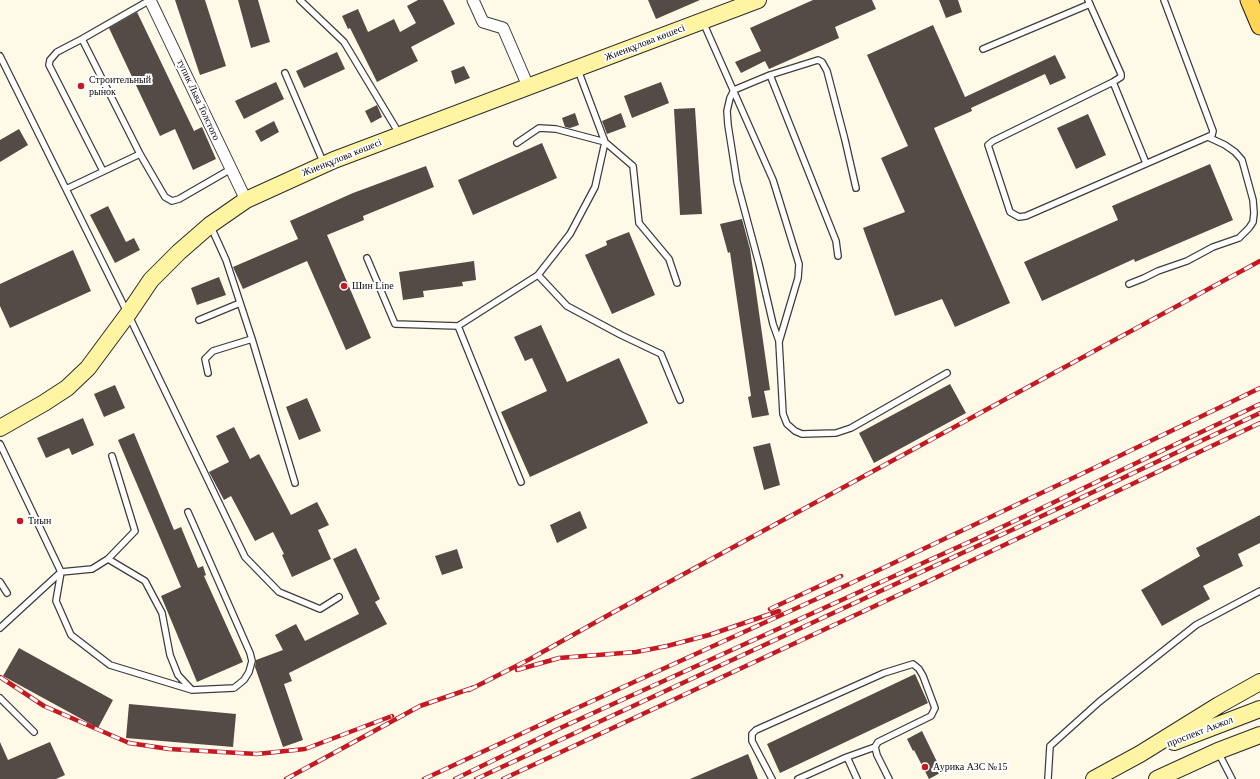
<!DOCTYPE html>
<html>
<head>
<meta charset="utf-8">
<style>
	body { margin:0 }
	canvas { display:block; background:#fffae7 }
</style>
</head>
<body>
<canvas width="1260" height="779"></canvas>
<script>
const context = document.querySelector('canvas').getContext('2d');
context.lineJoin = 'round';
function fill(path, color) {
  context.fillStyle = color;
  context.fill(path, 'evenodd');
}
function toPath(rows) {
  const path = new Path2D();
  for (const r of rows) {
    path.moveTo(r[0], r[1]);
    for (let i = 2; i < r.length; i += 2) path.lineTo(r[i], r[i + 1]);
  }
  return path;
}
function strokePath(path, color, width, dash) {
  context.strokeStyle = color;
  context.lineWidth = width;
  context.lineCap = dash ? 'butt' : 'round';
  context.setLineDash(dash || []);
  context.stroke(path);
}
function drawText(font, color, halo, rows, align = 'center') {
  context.font = font + ' Georgia,serif';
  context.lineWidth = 4;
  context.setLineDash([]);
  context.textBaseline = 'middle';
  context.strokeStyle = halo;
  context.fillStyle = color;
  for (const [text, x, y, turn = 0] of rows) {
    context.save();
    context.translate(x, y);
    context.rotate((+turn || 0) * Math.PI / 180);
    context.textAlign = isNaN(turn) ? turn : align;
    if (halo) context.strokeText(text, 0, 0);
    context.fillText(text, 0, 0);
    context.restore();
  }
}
const building = toPath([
	[175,0,205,0,226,66,200,75],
	[238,0,258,0,270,42,251,48],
	[418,0,443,0,455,24,411,47,418,61,377,82,350,28,348,29,342,16,358,9,368,32,394,19,400,32,416,23,407,6],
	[648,0,700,0,656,19],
	[813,0,872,0,876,9,835,27,839,38,769,69,765,61,741,73,735,62,761,51,750,28],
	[939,0,958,0,962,12,946,18],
	[137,12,194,131,202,127,216,159,193,170,175,129,160,136,109,28],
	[933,25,965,97,1055,55,1066,78,1050,85,1045,74,971,108,972,111,934,128,1010,303,955,327,942,299,895,316,863,228,905,212,881,158,908,146,867,55],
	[337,52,345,69,304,88,296,71],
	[464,66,470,78,455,84,451,71],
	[276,82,284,99,244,119,235,101],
	[661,82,669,103,632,118,624,96],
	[377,105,382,117,371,123,365,111],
	[695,108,702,214,680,215,674,109],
	[575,113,579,125,570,128,565,127,562,118],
	[621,113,626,127,607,134,602,121],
	[1088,114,1106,155,1076,169,1057,128],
	[274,121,279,132,261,142,255,131],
	[19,129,28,145,0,162,0,140],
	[542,143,557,178,473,215,458,180],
	[1210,164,1233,220,1135,262,1134,259,1042,301,1024,262,1118,220,1112,206],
	[426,166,434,187,363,216,364,220,327,235,371,338,346,350,307,261,243,289,233,267,298,239,290,221,353,193],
	[108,206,126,242,134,238,140,250,115,263,90,215],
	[742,219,750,249,770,390,764,391,769,415,752,418,748,397,751,396,730,252,728,253,720,224],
	[629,232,655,295,612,314,585,255,607,245,606,241],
	[73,250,91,291,10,328,0,306,0,284],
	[474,261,476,280,462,282,463,286,423,291,424,297,403,300,399,272],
	[219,277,226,295,197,305,191,288],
	[541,325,567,382,619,358,648,423,530,477,501,412,547,391,532,358,525,361,514,337],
	[950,384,966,413,874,463,859,433],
	[115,385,125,408,104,417,94,394],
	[307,398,321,431,299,440,286,407],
	[83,418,94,445,72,455,69,448,46,458,37,438],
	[234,427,250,459,259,454,291,515,317,502,329,525,318,530,331,559,292,577,282,555,284,554,273,532,255,541,231,496,224,500,209,472,229,462,216,436],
	[134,433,174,530,181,527,198,568,203,566,206,575,204,576,243,662,197,682,161,596,181,587,118,440],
	[770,443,780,485,764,490,753,447],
	[580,511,587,528,557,543,550,525],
	[1260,515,1260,543,1238,554,1243,566,1203,586,1210,599,1162,626,1141,590,1200,556,1196,548],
	[356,548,380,599,375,602,387,624,289,673,292,681,284,684,303,740,283,747,255,667,256,660,283,650,275,635,296,624,305,641,359,614,333,559],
	[457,549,463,568,442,575,435,556],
	[19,648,113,700,98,728,3,676],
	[915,674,928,703,780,773,767,744],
	[129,704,236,714,233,747,126,738],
	[922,731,942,772,929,779,914,750,913,751,907,739],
	[0,742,8,760,50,742,65,775,56,779,0,779],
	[748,754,758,779,690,779]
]);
const lane = toPath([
	[300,0,344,42,400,135],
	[1088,0,1121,74,1121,77,1113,82,993,141,988,145,1010,212,1019,217,1026,216,1212,135,1213,131,1164,0],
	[703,22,773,180,799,264,798,278,779,342,783,414,787,424,795,431,802,434,836,433,851,428,947,373],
	[82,39,140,154,165,197,172,201,179,199,231,169],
	[983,49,1090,4],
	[0,56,128,314,245,557,279,592,320,609,339,597],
	[285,73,324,164],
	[770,75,836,241,838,256],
	[1113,82,1146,163],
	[517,143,539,128,556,129,605,142,633,166,639,223,669,259,677,283],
	[103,171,49,65,50,60,57,52,82,39,150,0],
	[66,189,140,154],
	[211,227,226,260,252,339,295,483],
	[367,258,395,324,458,326],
	[538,275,567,306,621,335,661,354,680,400],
	[1129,284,1144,278,1158,271,1187,261,1213,247,1239,238,1249,228,1253,222,1254,213,1253,200,1242,160,1235,152,1225,145,1208,137],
	[199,320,240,303],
	[779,341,773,324,759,264,737,182,728,125,727,111,730,98,734,90,770,75,818,60,822,62,827,71,845,140,856,188],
	[208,373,205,359,213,351,252,339],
	[0,444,61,572,56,601,71,635,110,665,192,690,234,688,244,680,249,672,252,661,250,653,188,512],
	[521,482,458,326,538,275,570,234,595,187,605,142,578,70],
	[108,559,145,581,162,613,170,655,178,675,191,689],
	[0,582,7,593],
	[0,628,61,572,92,569,108,559,135,531,112,456],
	[0,698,34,732],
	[1218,752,1232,779],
	[847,757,857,779],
	[772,779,752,741,752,734,756,730,884,673,913,664,919,669,923,676,935,708,931,716,878,742,875,747,877,755,889,779],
	[798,779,847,757,875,747],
	[1048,779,1050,746,1099,702,1196,625,1260,591]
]);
const street = toPath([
	[150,0,246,200],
	[473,0,483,22,503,28,528,86]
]);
const secondary = toPath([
	[0,428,44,403,67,388,88,368,128,314,151,280,179,252,210,225,246,200,334,160,758,0],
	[1174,742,1260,709],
	[1094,779,1140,754,1219,705,1260,682],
	[1157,779,1218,751,1260,735]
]);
const primary = toPath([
	[1249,0,1260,26]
]);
const rail = toPath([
	[770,609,841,576],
	[517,670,559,658,636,652,667,646,709,635,779,611],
	[0,677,44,706,129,743,169,749,257,754,305,749,392,716],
	[469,690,530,659,612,613,1260,261],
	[286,779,420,706,475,687],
	[424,779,555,718,845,586,1113,459,1260,388],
	[455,779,558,729,1002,527,1260,404],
	[476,779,1072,502,1260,413],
	[503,779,935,578,1260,423]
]);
const markers = [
	[81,86,4,"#c41822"],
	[344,286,4,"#c41822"],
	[20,521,4,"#c41822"],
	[925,767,4,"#c41822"]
];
const streetNames = [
	["Жиенқұлова көшесі",645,43,-21],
	["тупик Льва Толстого",198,100,65],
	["Жиенқұлова көшесі",342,158,-22],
	["проспект Акжол",1200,732,-21]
];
const poiNames = [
	["Строительный",89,80],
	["рынок",89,92],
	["Шин Line",352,286],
	["Тиын",28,521],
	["Аурика АЗС №15",933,767]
];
fill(building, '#544b46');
strokePath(lane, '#3d3d3d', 8);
strokePath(street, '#3d3d3d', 13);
strokePath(secondary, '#2c2c2c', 18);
strokePath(primary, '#1b1b1b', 19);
strokePath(lane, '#fff', 5.5);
strokePath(street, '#fff', 11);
strokePath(secondary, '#fff4a2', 16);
strokePath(primary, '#ffd557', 17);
strokePath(rail, '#c41822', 4.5);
strokePath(rail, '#fff', 3, [9]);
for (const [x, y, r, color] of markers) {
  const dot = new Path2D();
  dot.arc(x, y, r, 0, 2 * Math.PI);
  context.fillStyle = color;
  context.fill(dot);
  strokePath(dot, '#fff', 1.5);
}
drawText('10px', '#0a0a0a', '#fff', streetNames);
drawText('10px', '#0a0a0a', '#fff', poiNames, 'left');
</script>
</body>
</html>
